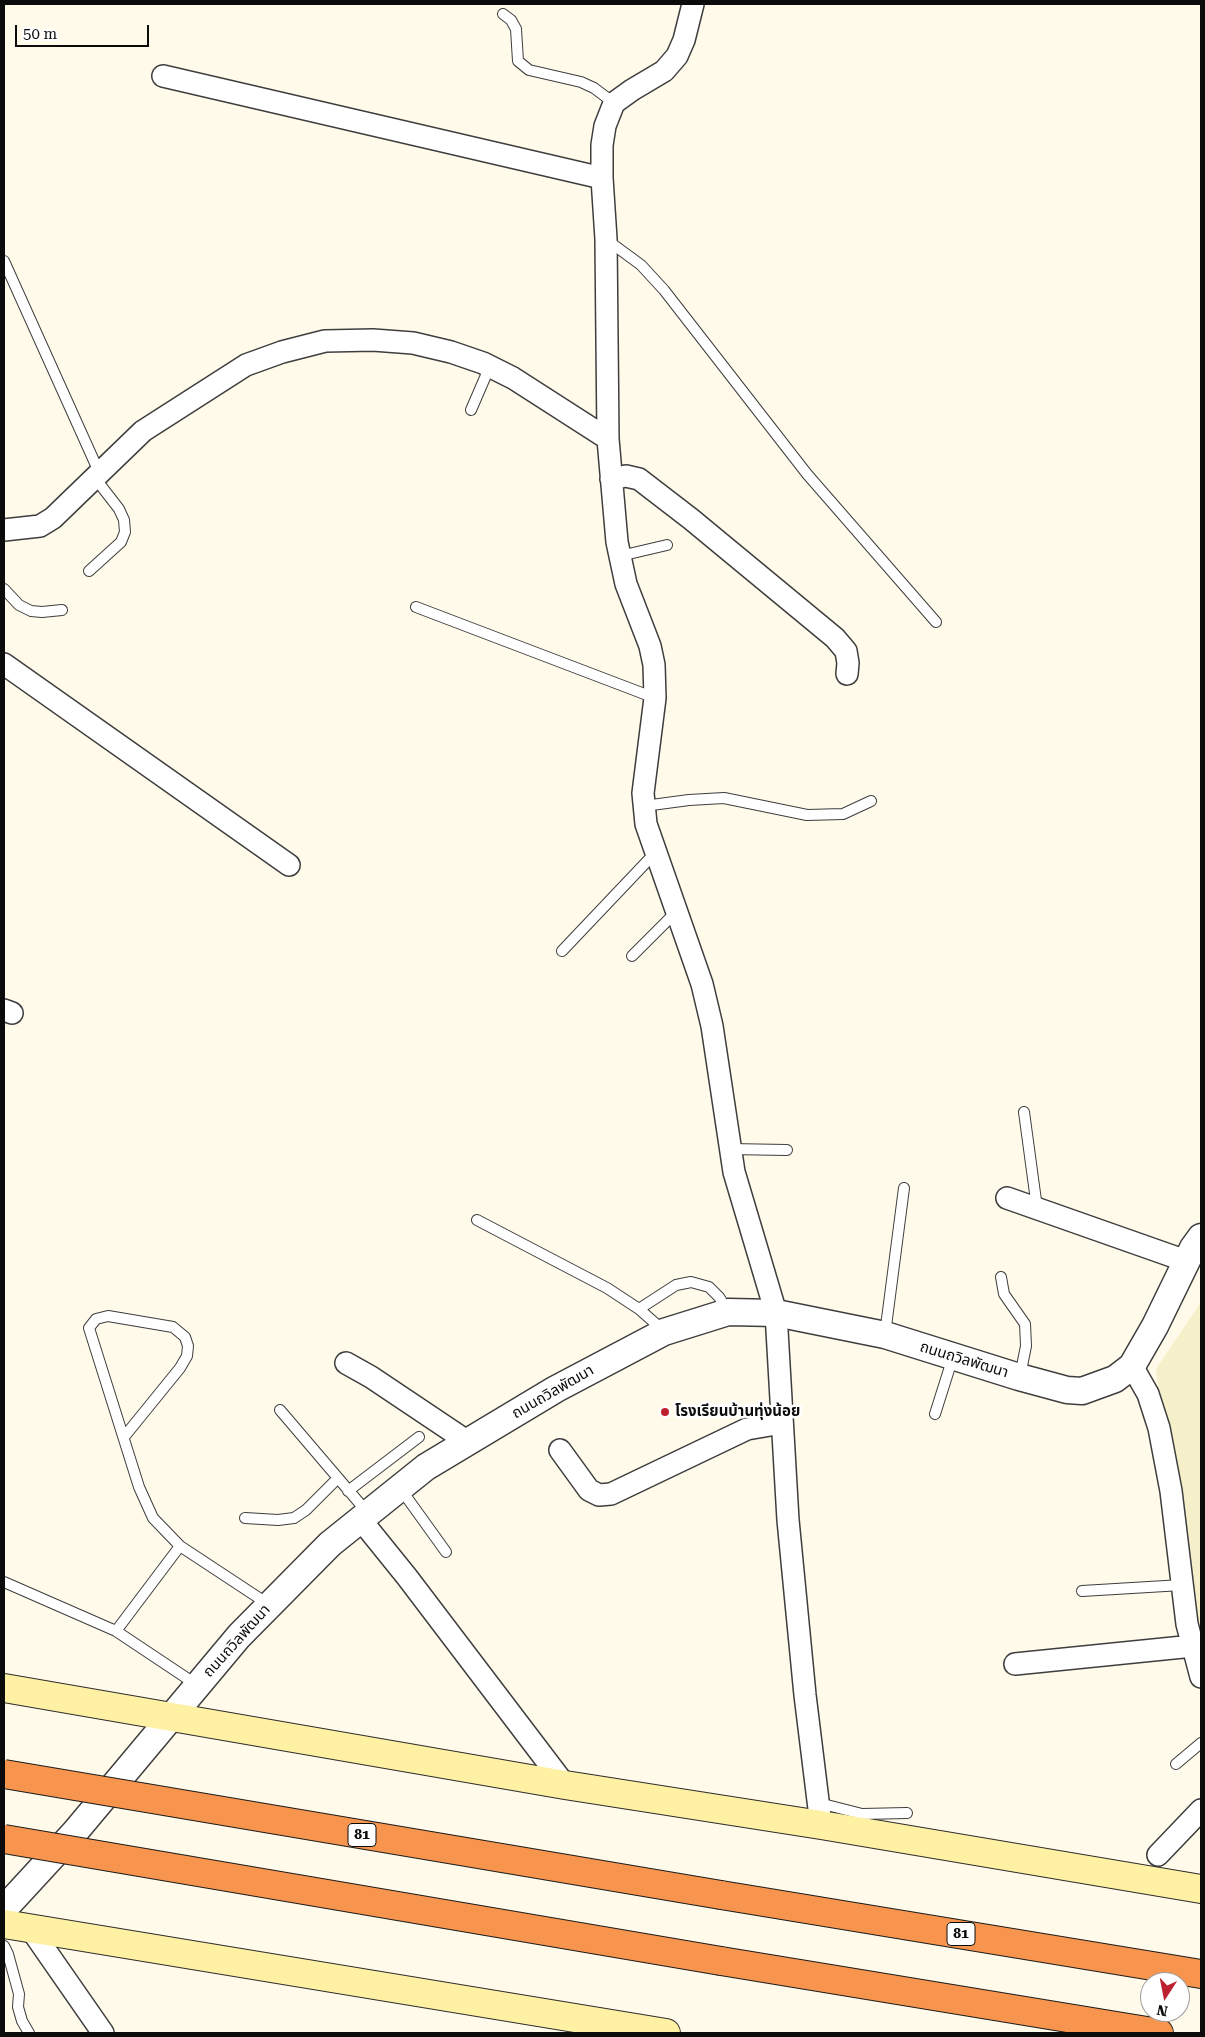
<!DOCTYPE html>
<html>
<head>
<meta charset="utf-8">
<style>
	body { margin:0 }
	#map { position:relative; width:1205px; height:2037px; overflow:hidden; background:#fffae9; font-family:"Roboto Serif",serif }
	canvas { display:block }
	.frame { position:absolute; inset:0; border:5px solid #0b0b0b; pointer-events:none }
	.north { position:absolute; left:1140px; top:1972px; width:50px; height:50px; box-sizing:border-box; background:#fff; border:1px solid #9d9d9d; border-radius:50%; rotate:191deg; font-size:14px; font-weight:700; line-height:20px; text-align:center; color:#0b0b0b }
	.north::after { content:''; display:block; margin:auto; width:18px; height:22px; background:#bd212f; clip-path:polygon(50% 0,100% 100%,50% 72%,0 100%) }
	.scale { position:absolute; left:15px; top:25px; width:134px; height:22px; box-sizing:border-box; border:2px solid #0b0b0b; border-top:0; padding-left:6px; font-size:15px; line-height:18px; white-space:nowrap; color:#0b0b0b; -webkit-text-stroke:4px #fff; paint-order:stroke }
</style>
</head>
<body>
<div id="map">
<canvas width="1205" height="2037"></canvas>
<div class="frame"></div>
<div class="north">N</div>
<div class="scale">50 m</div>
</div>
<script>
const context = document.querySelector('canvas').getContext('2d');
context.lineJoin = 'round';
function fill(path, color) {
  context.fillStyle = color;
  context.fill(path, 'evenodd');
}
function toPath(rows) {
  const path = new Path2D();
  for (const r of rows) {
    path.moveTo(r[0], r[1]);
    for (let i = 2; i < r.length; i += 2) path.lineTo(r[i], r[i + 1]);
  }
  return path;
}
function strokePath(path, color, width, dash) {
  context.strokeStyle = color;
  context.lineWidth = width;
  context.lineCap = dash ? 'butt' : 'round';
  context.setLineDash(dash || []);
  context.stroke(path);
}
function drawText(font, color, halo, rows, align = 'center') {
  context.font = font + ' "Roboto Serif","Noto Sans Thai",serif';
  context.lineWidth = 5;
  context.setLineDash([]);
  context.textBaseline = 'middle';
  context.strokeStyle = halo;
  context.fillStyle = color;
  for (const [text, x, y, turn = 0] of rows) {
    context.save();
    context.translate(x, y);
    context.rotate((+turn || 0) * Math.PI / 180);
    context.textAlign = isNaN(turn) ? turn : align;
    if (halo) context.strokeText(text, 0, 0);
    context.fillText(text, 0, 0);
    context.restore();
  }
}
const farmland = toPath([
	[1201,1302,1201,1649,1178,1549,1156,1369]
]);
const service = toPath([
	[503,14,511,20,516,29,518,61,529,70,581,82,594,88,614,103],
	[607,240,641,265,664,290,807,474,936,622],
	[4,261,99,472],
	[471,410,490,366],
	[620,556,667,545],
	[89,571,121,542,125,532,124,520,119,509,95,478],
	[4,589,19,605,31,611,42,612,62,610],
	[416,607,655,698],
	[644,806,689,800,724,798,807,815,843,814,871,801],
	[562,951,655,853],
	[632,956,676,912],
	[1024,1112,1037,1208],
	[729,1149,787,1150],
	[477,1220,607,1288,639,1309,664,1331],
	[1001,1277,1004,1294,1025,1324,1026,1346,1020,1376],
	[639,1309,676,1285,691,1282,709,1287,719,1297,728,1311],
	[885,1334,904,1188],
	[280,1410,367,1512],
	[935,1414,953,1357],
	[124,1437,180,1368,187,1356,188,1346,185,1337,173,1327,108,1316,96,1319,89,1328,139,1487,153,1518,180,1546,268,1604],
	[400,1488,446,1552],
	[348,1491,419,1437],
	[245,1518,278,1520,294,1518,306,1510,338,1478],
	[4,1582,116,1631,197,1685],
	[1082,1591,1182,1585],
	[116,1631,180,1546],
	[1176,1764,1201,1743],
	[819,1803,862,1814,907,1813],
	[4,1946,8,1954,19,1994,18,2007,22,2021,29,2033]
]);
const minor = toPath([
	[693,4,684,40,677,56,664,71,632,90,614,103,605,126,602,145,602,178,606,239,608,439,617,542,626,584,650,646,654,665,655,698,643,793,646,824,702,984,712,1026,734,1172,776,1313,788,1520,805,1695,821,1825],
	[163,76,602,178],
	[611,479,626,476,639,479,691,519,835,638,846,651,848,663,847,674],
	[4,530,40,526,53,518,143,431,246,365,282,352,325,341,373,340,413,343,451,352,483,363,513,378,608,439],
	[4,664,289,865],
	[4,1010,12,1013],
	[1007,1198,1186,1261],
	[346,1363,371,1377,468,1442],
	[1132,1366,1148,1394,1159,1428,1171,1491,1187,1624,1201,1677],
	[560,1450,589,1490,599,1495,611,1494,747,1429,782,1423],
	[361,1520,407,1577,565,1785],
	[1015,1664,1193,1646],
	[1158,1855,1201,1810],
	[30,1928,103,2033]
]);
const tertiary = toPath([
	[4,1909,75,1832,239,1636,330,1544,426,1467,556,1389,664,1332,728,1312,776,1313,885,1335,1019,1377,1067,1390,1082,1391,1115,1379,1132,1366,1155,1326,1193,1248,1201,1237]
]);
const secondary = toPath([
	[4,1688,565,1785,821,1825,1201,1889],
	[4,1924,666,2033]
]);
const motorway = toPath([
	[721,1895,1201,1974],
	[721,1961,1159,2033]
]);
const motorwayBridge = toPath([
	[4,1774,721,1895],
	[4,1839,721,1961]
]);
const markers = [
	[665,1412,5,"#bd212f"]
];
const shields = [
	[362,1835,28],
	[961,1934,28]
];
const shieldNames = [
	["81",362,1835],
	["81",961,1934]
];
const streetNames = [
	["ถนนถวิลพัฒนา",964,1360,17],
	["ถนนถวิลพัฒนา",553,1392,-30],
	["ถนนถวิลพัฒนา",237,1641,-48]
];
const poiNames = [
	["โรงเรียนบ้านทุ่งน้อย",675,1412]
];
fill(farmland, '#f5efca');
strokePath(service, '#3e3e3e', 12);
strokePath(minor, '#3e3e3e', 24);
strokePath(tertiary, '#3e3e3e', 29);
strokePath(secondary, '#2d2d2d', 30);
strokePath(motorway, '#1c1c1c', 30);
strokePath(service, '#fff', 10);
strokePath(minor, '#fff', 21);
strokePath(tertiary, '#fff', 26);
strokePath(secondary, '#fff1a4', 28);
strokePath(motorway, '#f7954f', 28);
strokePath(motorwayBridge, '#1c1c1c', 30, []);
strokePath(motorwayBridge, '#f7954f', 28);
for (const [x, y, r, color] of markers) {
  const dot = new Path2D();
  dot.arc(x, y, r, 0, 2 * Math.PI);
  context.fillStyle = color;
  context.fill(dot);
  strokePath(dot, '#fff', 2);
}
for (const [x, y, w] of shields) {
  const box = new Path2D();
  box.roundRect(x - w / 2, y - 11.5, w, 23, 4);
  context.fillStyle = '#fff';
  context.fill(box);
  strokePath(box, '#0b0b0b', 1);
}
drawText('bold 14px', '#0b0b0b', null, shieldNames);
drawText('15px', '#0b0b0b', '#fff', streetNames);
drawText('bold 15px', '#0b0b0b', '#fff', poiNames, 'left');
</script>
</body>
</html>
